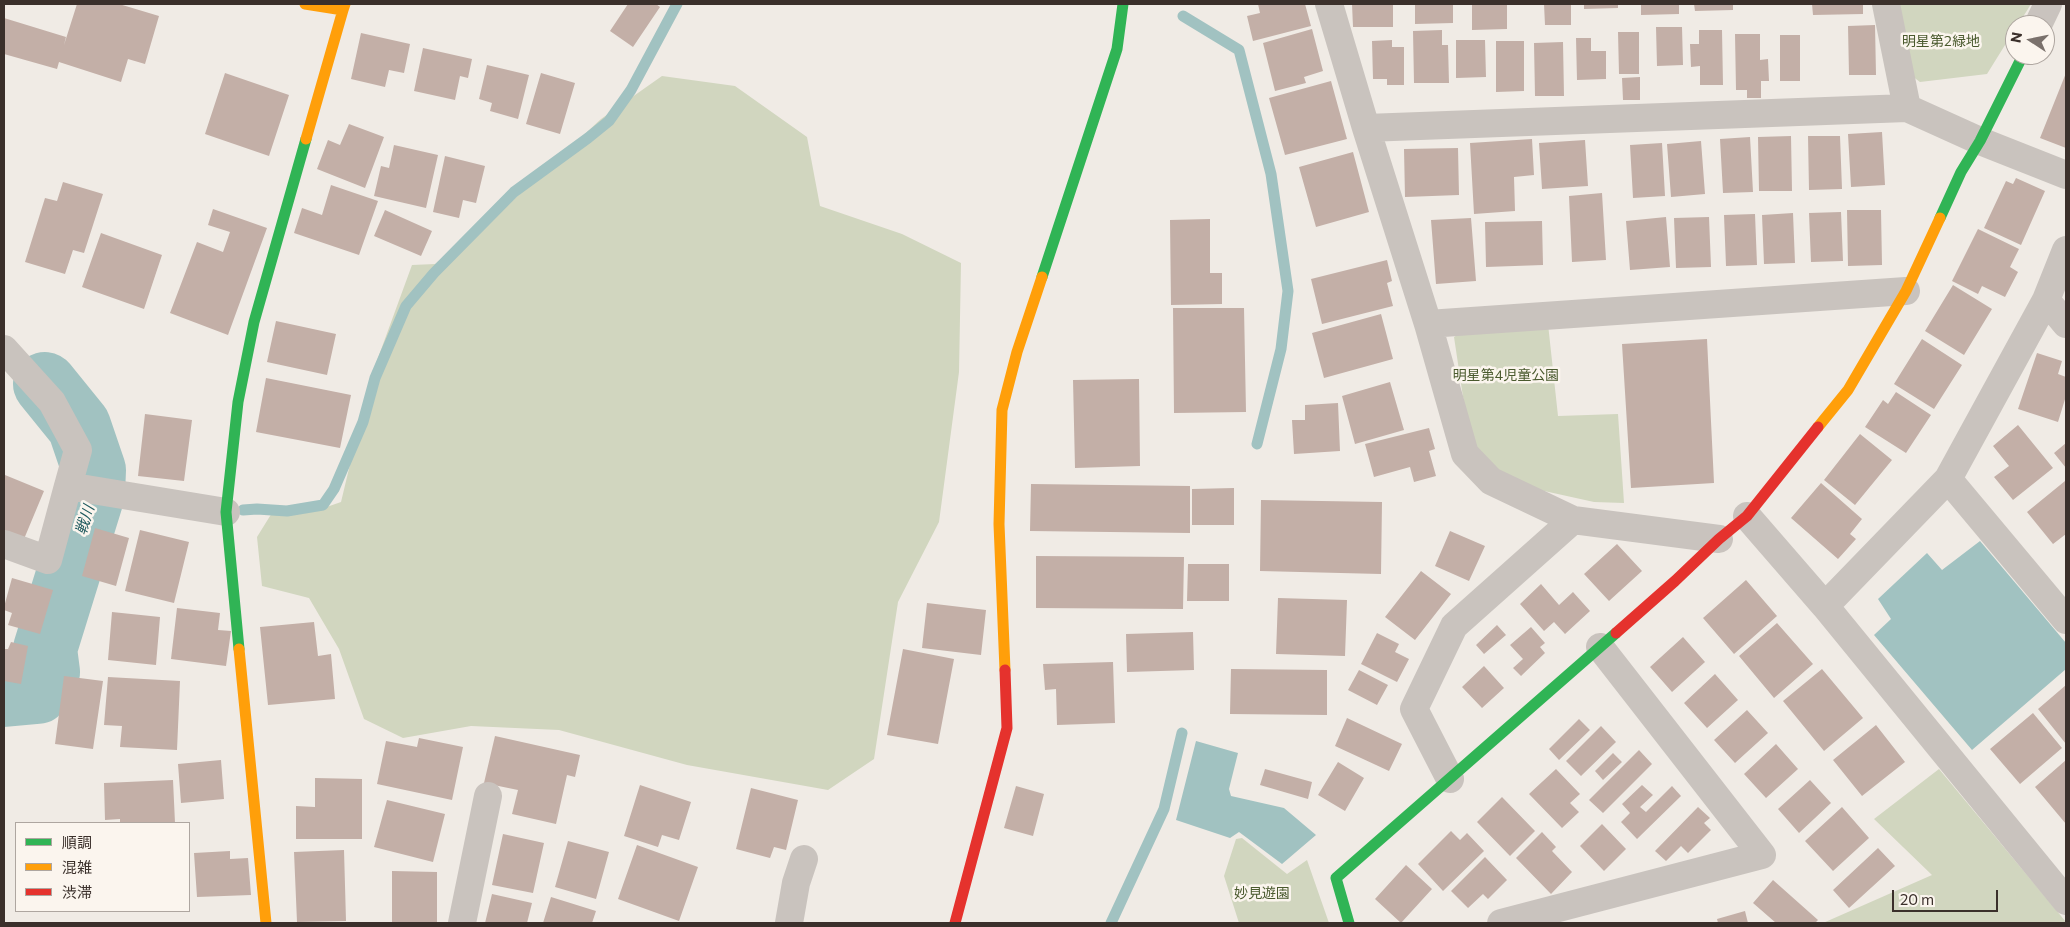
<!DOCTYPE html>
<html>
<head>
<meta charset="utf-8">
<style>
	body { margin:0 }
	#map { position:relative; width:2070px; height:927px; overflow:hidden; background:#f0ebe5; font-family:Commissioner,"Noto Sans JP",sans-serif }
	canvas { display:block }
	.frame { position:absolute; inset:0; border:5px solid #3b302b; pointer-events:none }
	.legend { position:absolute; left:15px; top:822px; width:175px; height:90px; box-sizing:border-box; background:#fbf5ee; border:1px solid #aea6a0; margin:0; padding:6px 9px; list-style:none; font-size:15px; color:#3b302b }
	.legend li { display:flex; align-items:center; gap:10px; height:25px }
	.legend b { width:25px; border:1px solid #aea6a0 }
	.north { position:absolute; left:2005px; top:15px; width:50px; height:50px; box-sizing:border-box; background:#fbf5ee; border:1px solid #aea6a0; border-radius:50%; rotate:281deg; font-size:14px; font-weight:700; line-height:20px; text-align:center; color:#3b302b }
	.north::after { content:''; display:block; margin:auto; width:18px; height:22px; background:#7a716c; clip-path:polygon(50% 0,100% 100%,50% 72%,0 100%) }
	.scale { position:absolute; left:1892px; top:890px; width:106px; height:22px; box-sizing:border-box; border:2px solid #3b302b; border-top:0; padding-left:6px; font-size:15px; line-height:18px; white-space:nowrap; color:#3b302b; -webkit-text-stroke:4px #fbf5ee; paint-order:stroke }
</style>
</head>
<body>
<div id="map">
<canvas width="2070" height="927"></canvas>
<div class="frame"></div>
<ul class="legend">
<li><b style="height:6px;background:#30b455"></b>順調</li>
<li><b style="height:6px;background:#ff9f0a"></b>混雑</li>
<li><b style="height:6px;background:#e5322d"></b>渋滞</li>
</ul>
<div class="north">N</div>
<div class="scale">20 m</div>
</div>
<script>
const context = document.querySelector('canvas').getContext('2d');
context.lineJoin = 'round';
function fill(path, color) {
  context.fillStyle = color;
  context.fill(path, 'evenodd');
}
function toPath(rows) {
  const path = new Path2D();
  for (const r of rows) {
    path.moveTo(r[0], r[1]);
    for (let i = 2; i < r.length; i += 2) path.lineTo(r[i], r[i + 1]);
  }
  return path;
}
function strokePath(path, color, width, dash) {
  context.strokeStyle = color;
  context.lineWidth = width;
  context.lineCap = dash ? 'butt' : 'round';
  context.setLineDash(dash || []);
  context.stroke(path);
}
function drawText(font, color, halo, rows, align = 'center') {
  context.font = font + ' Commissioner,"Noto Sans JP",sans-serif';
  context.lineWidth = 5;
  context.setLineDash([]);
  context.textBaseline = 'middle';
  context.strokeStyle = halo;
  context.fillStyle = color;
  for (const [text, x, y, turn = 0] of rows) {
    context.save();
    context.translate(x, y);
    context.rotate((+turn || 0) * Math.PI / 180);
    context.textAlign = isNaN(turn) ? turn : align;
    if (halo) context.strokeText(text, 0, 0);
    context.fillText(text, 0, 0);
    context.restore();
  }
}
const green = toPath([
	[1894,4,2031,4,2018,25,2015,25,2015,29,1987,74,1920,82,1908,73],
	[662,76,735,86,807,137,820,206,902,234,961,263,959,372,939,522,898,602,874,759,828,790,687,765,559,730,471,726,403,738,364,719,339,649,309,598,262,586,257,537,275,508,318,510,341,502,371,377,412,265,435,264,514,199,601,119],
	[1548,324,1558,416,1618,414,1624,503,1594,502,1517,485,1471,450,1454,337,1469,328],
	[1939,769,2066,922,2066,923,1823,923,1932,875,1874,819],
	[1242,838,1287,874,1307,860,1329,923,1239,923,1224,876,1236,839]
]);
const water = toPath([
	[1980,541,2066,643,2066,669,1972,750,1874,635,1891,619,1878,599,1927,553,1942,570],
	[1196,741,1238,753,1229,789,1231,796,1284,808,1316,835,1282,864,1239,832,1230,838,1176,820]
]);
const stream = toPath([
	[1183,16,1239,50,1271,174,1288,291,1281,349,1257,444],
	[243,510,257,509,287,511,323,505,334,489,363,422,375,378,406,306,434,273,514,192,588,138,609,121,631,90,677,4],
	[1111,923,1164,809,1182,733]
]);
const river = toPath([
	[4,695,37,692,48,672,45,649,93,494,94,470,79,426,45,384]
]);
const building = toPath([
	[77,4,119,4,159,16,145,64,128,59,121,82,59,62,57,69,4,54,4,18,66,37,64,45],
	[628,4,656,4,660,7,633,47,610,31],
	[1258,4,1305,4,1311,26,1253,41,1247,16,1260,13],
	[1352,4,1393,4,1393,27,1353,27],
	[1415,4,1453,4,1453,23,1415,24],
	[1472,4,1507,4,1507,29,1472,30],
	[1544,4,1571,4,1571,25,1545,25],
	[1584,4,1618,4,1618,8,1584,9],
	[1641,4,1679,4,1679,14,1641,15],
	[1694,4,1733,4,1733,10,1695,11],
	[1812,4,1863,4,1863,14,1813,15],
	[1875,25,1876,75,1849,75,1848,26],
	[1656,27,1682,27,1683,65,1657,66],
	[1312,29,1323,71,1304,77,1306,83,1275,91,1263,43],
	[1442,30,1442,45,1448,45,1449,83,1414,83,1413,31],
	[1699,30,1722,30,1723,85,1700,85,1700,66,1691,67,1690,44,1699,44],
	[1618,32,1639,32,1639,74,1619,74],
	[361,33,410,44,404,73,389,70,385,87,351,79],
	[1735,34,1760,34,1760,60,1768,59,1769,81,1761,81,1761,98,1747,98,1747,90,1736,90],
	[1780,35,1800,35,1800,81,1780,81],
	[1576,38,1591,38,1591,51,1606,51,1606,79,1577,80],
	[1392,40,1392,47,1404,47,1404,85,1387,85,1387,79,1373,79,1372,41],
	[1456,40,1485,40,1486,77,1456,78],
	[1496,41,1524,41,1524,91,1496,92],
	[1563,42,1564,96,1535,96,1534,43],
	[423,48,472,59,468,78,460,76,455,100,414,91],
	[487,65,529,75,518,119,490,111,492,103,479,99],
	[225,73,289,95,269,156,205,134],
	[541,73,575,83,560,134,526,124],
	[2066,73,2066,148,2040,138],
	[1640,77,1640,100,1623,100,1622,78],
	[1331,81,1347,139,1285,155,1269,98],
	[349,124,384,137,365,188,317,169,328,140,340,145],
	[1882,132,1885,185,1851,187,1848,134],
	[1791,136,1792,191,1759,191,1758,137],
	[1808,136,1840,136,1842,189,1809,190],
	[1750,137,1753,192,1723,193,1720,139],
	[1532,139,1534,175,1514,177,1515,211,1474,214,1470,143],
	[1585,140,1588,186,1542,189,1539,143],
	[1701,141,1705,194,1671,197,1667,144],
	[1662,143,1665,196,1633,198,1630,145],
	[394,145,438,155,426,208,374,196,381,166,389,168],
	[1458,148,1459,195,1405,197,1404,149],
	[1353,152,1369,212,1316,227,1299,167],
	[445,156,485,166,476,203,463,200,459,218,433,212],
	[2016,178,2045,191,2021,245,1984,228,2006,181,2013,184],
	[63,182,103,194,84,253,73,250,65,274,25,262,45,198,57,201],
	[331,185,378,201,359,255,294,233,302,208,322,215],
	[1602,193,1606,260,1572,262,1569,196],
	[213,209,267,228,228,335,170,313,197,242,223,252,230,232,208,225],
	[385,210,432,231,421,256,374,236],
	[1847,210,1881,210,1882,265,1848,266],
	[1841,212,1843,261,1811,262,1809,213],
	[1793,213,1795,263,1764,264,1762,215],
	[1755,214,1757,265,1726,266,1724,215],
	[1666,217,1670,267,1630,270,1626,221],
	[1709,217,1711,267,1676,268,1674,218],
	[1471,218,1476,281,1436,284,1431,220],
	[1210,219,1210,273,1222,273,1222,304,1171,305,1170,220],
	[1542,221,1543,265,1486,267,1485,222],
	[1978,229,2019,249,2010,267,2018,272,2005,297,1982,286,1978,294,1952,281],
	[101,233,162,255,144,309,82,287],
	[1387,260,1392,281,1387,283,1393,306,1322,324,1311,279],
	[1953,285,1992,309,1964,355,1925,331],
	[1173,308,1244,308,1246,412,1174,413],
	[1381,314,1393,359,1324,378,1312,333],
	[276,321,336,334,327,375,267,362],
	[1707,339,1714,483,1631,488,1622,344],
	[1922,339,1962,365,1934,409,1894,384],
	[2037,353,2062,361,2058,374,2066,377,2066,396,2058,422,2018,409],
	[266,378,351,395,340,448,256,432],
	[1139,379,1140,466,1075,468,1073,380],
	[1390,382,1404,430,1355,444,1342,396],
	[1896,392,1931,415,1906,453,1865,427,1883,400,1888,404],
	[1338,403,1340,451,1294,454,1292,420,1305,420,1305,405],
	[145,414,192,420,184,481,138,476],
	[2018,425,2053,468,2013,500,1994,477,2009,466,1993,446],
	[1429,428,1435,449,1429,451,1436,476,1414,482,1410,467,1374,477,1365,444],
	[1860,434,1892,460,1855,505,1824,480],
	[2066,443,2066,468,2054,453],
	[5,475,44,491,24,539,4,530],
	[2065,481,2066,534,2053,544,2027,512],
	[1821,483,1862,519,1850,534,1856,539,1838,559,1791,518],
	[1031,484,1190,486,1190,533,1030,531],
	[1234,488,1234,525,1192,525,1192,489],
	[1261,500,1382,502,1381,574,1260,571],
	[95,528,129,538,116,586,82,576],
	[140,530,189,542,174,603,125,591],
	[1450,531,1485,546,1469,581,1435,566],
	[1617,544,1642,571,1609,601,1584,574],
	[1036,556,1184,557,1183,609,1036,608],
	[1188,564,1229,564,1229,601,1187,601],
	[1421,571,1451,594,1415,640,1385,617],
	[12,578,53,590,40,634,8,625,12,613,4,610,4,607],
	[1746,580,1777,616,1734,654,1703,618],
	[1541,584,1559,605,1573,592,1590,611,1565,634,1554,622,1544,631,1520,604],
	[1278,598,1347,600,1345,656,1276,654],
	[927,603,986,610,981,655,922,648],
	[177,608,220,613,218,630,231,631,226,666,171,659],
	[112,612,160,617,156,665,108,660],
	[314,622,318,656,331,654,335,699,268,705,260,627],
	[1777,623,1813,664,1774,698,1739,656],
	[1497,625,1506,635,1484,654,1476,645],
	[1531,627,1545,643,1540,647,1545,653,1521,676,1513,668,1523,659,1510,645],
	[1193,632,1194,670,1127,672,1126,634],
	[1377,633,1399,644,1395,652,1409,659,1397,682,1361,664],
	[1683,637,1705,662,1672,692,1650,667],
	[11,642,28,646,21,684,4,681,4,649,8,649],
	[903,649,954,659,938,744,887,735],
	[1113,662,1115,723,1057,725,1056,689,1045,690,1043,664],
	[1484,666,1504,688,1482,708,1462,687],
	[1231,669,1327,670,1327,715,1230,714],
	[1822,669,1863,718,1824,751,1783,701],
	[1359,670,1388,685,1377,705,1348,690],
	[1715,674,1738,700,1707,728,1684,703],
	[64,676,103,681,93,749,55,744],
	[108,677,180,681,177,750,120,747,122,726,104,725],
	[2066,685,2066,744,2038,709],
	[1747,710,1768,733,1735,763,1714,740],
	[2033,713,2062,748,2020,784,1990,749],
	[1347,718,1402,744,1389,771,1335,746],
	[1579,719,1590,730,1559,760,1549,749],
	[1876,725,1905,762,1862,796,1833,760],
	[1601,726,1616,742,1581,776,1566,761],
	[495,736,580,755,575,777,567,775,556,824,512,814,518,790,484,783],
	[419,738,463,747,452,800,377,784,386,741,417,747],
	[1776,744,1798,769,1766,798,1744,774],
	[1639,750,1652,764,1603,813,1589,800],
	[1613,753,1622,762,1603,780,1595,771],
	[221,760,224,799,181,803,178,764],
	[2066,760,2066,824,2035,787],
	[1338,762,1364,778,1345,811,1318,795],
	[1265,769,1312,782,1308,799,1260,785],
	[1556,769,1580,794,1570,803,1579,812,1562,828,1529,794],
	[315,778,362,779,362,839,296,839,296,806,315,807],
	[173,780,175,823,120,823,120,819,105,820,104,783],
	[1810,780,1831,803,1799,833,1778,809],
	[640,785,691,802,679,840,662,835,658,847,624,836],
	[1642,785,1653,795,1640,807,1646,812,1672,786,1681,796,1637,839,1621,822,1630,813,1622,804],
	[1016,786,1044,794,1033,836,1004,828],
	[751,788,798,800,786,850,774,847,770,858,736,849],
	[1502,797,1535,831,1510,856,1477,822],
	[387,800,445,814,433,862,374,847],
	[1698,807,1710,818,1704,823,1711,830,1688,853,1681,846,1666,861,1655,851],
	[1842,807,1869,838,1833,871,1805,841],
	[1602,824,1626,849,1604,871,1580,846],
	[1451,831,1460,840,1467,833,1484,851,1443,891,1418,864],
	[1542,832,1556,847,1552,851,1572,872,1551,894,1516,858],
	[503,834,544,843,533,893,492,885],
	[568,841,609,852,596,899,555,887],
	[637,845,698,867,679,921,618,899],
	[1878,848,1895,866,1849,908,1833,890],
	[344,850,346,921,297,922,294,852],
	[230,851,230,859,248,858,251,895,197,897,194,853],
	[1485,857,1507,880,1488,899,1483,894,1468,908,1451,891],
	[1406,865,1432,889,1401,923,1375,899],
	[392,871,437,872,437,923,392,923],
	[1773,880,1818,920,1815,923,1776,923,1753,903],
	[492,894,532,903,527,923,485,923],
	[551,897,596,911,592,923,543,923],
	[1745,911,1748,923,1718,923,1717,919]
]);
const street = toPath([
	[1329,4,1366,128,1428,324,1465,454,1491,481,1573,520,1719,539],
	[1886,4,1907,108,1980,141,2066,175],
	[2038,25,2048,4],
	[1366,128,1907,108],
	[2046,300,2066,324],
	[1428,324,1906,291],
	[4,349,52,402,78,450,68,486],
	[1948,479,2066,620],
	[1747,516,1825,606,2066,901],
	[4,544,48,560,68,486,226,512],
	[1825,606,1948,479,2046,300,2066,250],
	[1450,779,1414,709,1454,626,1573,520],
	[462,923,488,796],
	[789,923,796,883,804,859],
	[1501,923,1762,855,1600,647]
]);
const fast = toPath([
	[1940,218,1961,172,1980,141,2023,55],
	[1042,277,1117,49,1123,4],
	[239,649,226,512,238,402,254,322,306,139],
	[1349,923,1336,878,1616,633]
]);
const slow = toPath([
	[305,4,343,10,345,4],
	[306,139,343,10],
	[1818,427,1848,390,1906,291,1940,218],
	[239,649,266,923],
	[1005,670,999,524,1002,410,1017,352,1042,277]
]);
const jam = toPath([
	[1616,633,1675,581,1719,539,1747,516,1818,427],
	[955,923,1007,728,1005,670]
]);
const parkNames = [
	["明星第2緑地",1941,41],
	["明星第4児童公園",1506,375],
	["妙見遊園",1262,893]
];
const waterNames = [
	["戦川",85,520,-73]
];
fill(green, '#d1d6bf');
fill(water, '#a1c2c1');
strokePath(stream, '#a1c2c1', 11);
strokePath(river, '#a1c2c1', 64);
fill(building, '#c3afa7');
strokePath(street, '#c9c3be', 28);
strokePath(fast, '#30b455', 11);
strokePath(slow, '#ff9f0a', 11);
strokePath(jam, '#e5322d', 11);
drawText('14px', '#4a5a2e', '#fbf5ee', parkNames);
drawText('italic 15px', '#1f5a5e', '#fbf5ee', waterNames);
</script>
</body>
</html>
